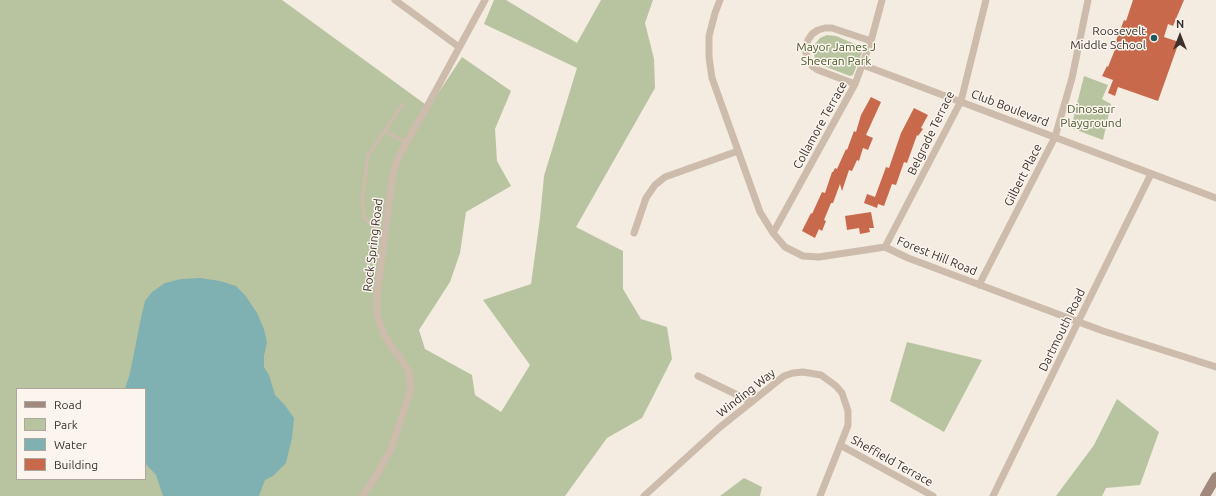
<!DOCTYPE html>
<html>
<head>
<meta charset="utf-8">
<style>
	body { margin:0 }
	#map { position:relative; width:1216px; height:496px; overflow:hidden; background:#f4ebe1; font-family:Ubuntu,sans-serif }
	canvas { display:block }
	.legend { position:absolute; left:16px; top:388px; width:130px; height:92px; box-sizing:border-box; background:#fbf5ee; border:1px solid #aea6a0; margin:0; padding:5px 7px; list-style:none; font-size:12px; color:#3b302b }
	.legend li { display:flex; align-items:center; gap:8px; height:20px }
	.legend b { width:20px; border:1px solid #aea6a0 }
	.north { position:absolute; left:1160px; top:16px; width:40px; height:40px; -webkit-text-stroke:3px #fbf5ee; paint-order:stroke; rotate:0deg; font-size:11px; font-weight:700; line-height:16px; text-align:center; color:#3b302b }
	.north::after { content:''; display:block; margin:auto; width:14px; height:18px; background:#3b302b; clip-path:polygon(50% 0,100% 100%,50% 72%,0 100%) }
</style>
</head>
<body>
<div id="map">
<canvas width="1216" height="496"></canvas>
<ul class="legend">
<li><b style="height:5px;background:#a18a7d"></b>Road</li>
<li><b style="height:11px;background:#b8c4a0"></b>Park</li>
<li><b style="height:11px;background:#7fb0b2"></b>Water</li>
<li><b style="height:11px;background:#c8694b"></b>Building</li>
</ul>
<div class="north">N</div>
</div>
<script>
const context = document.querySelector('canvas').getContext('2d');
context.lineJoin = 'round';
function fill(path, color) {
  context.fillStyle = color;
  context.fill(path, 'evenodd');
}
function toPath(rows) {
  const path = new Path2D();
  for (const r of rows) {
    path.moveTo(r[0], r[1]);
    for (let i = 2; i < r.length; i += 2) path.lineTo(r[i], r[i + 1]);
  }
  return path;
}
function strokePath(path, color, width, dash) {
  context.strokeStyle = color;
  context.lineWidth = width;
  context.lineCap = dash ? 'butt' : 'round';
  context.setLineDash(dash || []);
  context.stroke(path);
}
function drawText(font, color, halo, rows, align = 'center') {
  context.font = font + ' Ubuntu,sans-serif';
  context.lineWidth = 3;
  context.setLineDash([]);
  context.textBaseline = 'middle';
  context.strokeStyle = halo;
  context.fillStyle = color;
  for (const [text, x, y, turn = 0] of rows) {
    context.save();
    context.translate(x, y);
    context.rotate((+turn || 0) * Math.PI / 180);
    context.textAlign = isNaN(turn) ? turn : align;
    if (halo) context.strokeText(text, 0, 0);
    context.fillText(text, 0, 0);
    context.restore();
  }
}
const green = toPath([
	[0,0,282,0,429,107,462,57,511,91,495,129,497,161,511,186,466,212,460,253,450,282,419,330,425,349,472,375,475,395,501,412,530,365,483,300,531,284,540,218,544,176,577,68,484,24,494,0,506,0,577,43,601,0,653,0,645,23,654,59,655,88,576,227,623,251,623,289,641,319,667,327,672,359,642,418,607,438,565,496,0,496],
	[17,389,145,389,145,479,17,479],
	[827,35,836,36,862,47,863,50,853,75,850,76,821,65,815,59,813,50,815,44,820,38],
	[1084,76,1108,85,1102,99,1111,104,1103,140,1071,128],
	[907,342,982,360,944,432,890,401],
	[1117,399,1159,432,1140,485,1106,488,1102,496,1056,496,1094,445],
	[744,478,762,487,760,496,720,496]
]);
const water = toPath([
	[200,278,220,281,236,286,245,295,257,313,264,329,267,342,264,356,264,367,269,375,275,395,284,404,294,418,292,438,286,463,273,476,265,480,259,496,163,496,156,475,145,463,145,389,125,389,130,373,142,313,145,301,152,292,165,283,181,279]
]);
const building = toPath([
	[1133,0,1184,0,1173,26,1168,24,1164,37,1179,42,1158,101,1118,87,1115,96,1108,93,1113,80,1102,76,1107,66,1108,67,1116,47,1114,46,1124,20,1126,21],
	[871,97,881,102,866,135,873,138,868,150,863,148,859,161,857,160,852,171,849,170,842,191,840,184,833,203,831,203,824,220,826,221,822,231,819,229,815,238,802,231,811,213,812,214,822,192,825,193,832,172,833,172,835,168,837,169,846,149,847,150,854,131,856,132,861,115],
	[914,108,928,115,921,128,923,129,918,136,917,135,907,163,904,162,896,185,892,184,884,206,878,204,877,208,864,203,867,194,875,197,886,167,889,168,901,133],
	[871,212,874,228,869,228,870,232,860,234,859,228,847,230,845,216]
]);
const service = toPath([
	[384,131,406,142],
	[384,235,365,219,362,200,368,155,403,104]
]);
const minor = toPath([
	[395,0,459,47],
	[720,0,715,13,709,36,709,57,712,78,760,212,773,233,785,247,803,256,819,257,885,247,908,258,1103,331,1216,367],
	[863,65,1216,198],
	[855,84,818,70,812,66,808,60,806,53,806,46,808,40,812,34,818,30,825,28,832,28,871,41],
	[634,233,646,198,655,185,665,177,738,151],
	[773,233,855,84,871,41,882,0],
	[885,247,961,101,986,0],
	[979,285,1055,137,1072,78,1088,0],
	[698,376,752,402],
	[840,445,933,496],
	[362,496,373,481,391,449,411,389,409,371,384,335,377,314,377,295,392,180,397,159,423,114,485,0],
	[644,496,719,428,784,376,793,373,803,372,821,375,836,386,842,393,848,411,848,425,845,433,820,496],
	[993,496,1078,322,1151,174]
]);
const secondary = toPath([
	[1205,496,1216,477]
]);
const markers = [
	[1154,38,4,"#1f5a5e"]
];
const poiNames = [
	["Roosevelt",1146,31],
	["Middle School",1146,45]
];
const parkNames = [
	["Mayor James J",836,47],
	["Sheeran Park",836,61],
	["Dinosaur",1091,109],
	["Playground",1091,123]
];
const streetNames = [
	["Club Boulevard",1010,108,21],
	["Collamore Terrace",820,125,-61],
	["Belgrade Terrace",931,133,-64],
	["Gilbert Place",1023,175,-63],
	["Rock Spring Road",373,245,-83],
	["Forest Hill Road",937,256,22],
	["Dartmouth Road",1062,330,-64],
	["Winding Way",746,393,-38],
	["Sheffield Terrace",892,461,29]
];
fill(green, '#b8c4a0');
fill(water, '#7fb0b2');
fill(building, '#c8694b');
strokePath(service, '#cdbbac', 3.5);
strokePath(minor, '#cdbbac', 7);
strokePath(secondary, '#a18a7d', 10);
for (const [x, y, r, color] of markers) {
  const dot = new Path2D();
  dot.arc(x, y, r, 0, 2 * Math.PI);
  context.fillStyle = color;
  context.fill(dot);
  strokePath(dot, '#fbf5ee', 1.5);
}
drawText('12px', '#3b302b', '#fbf5ee', poiNames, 'right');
drawText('12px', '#4a5a2e', '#fbf5ee', parkNames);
drawText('12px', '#3b302b', '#fbf5ee', streetNames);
</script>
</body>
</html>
